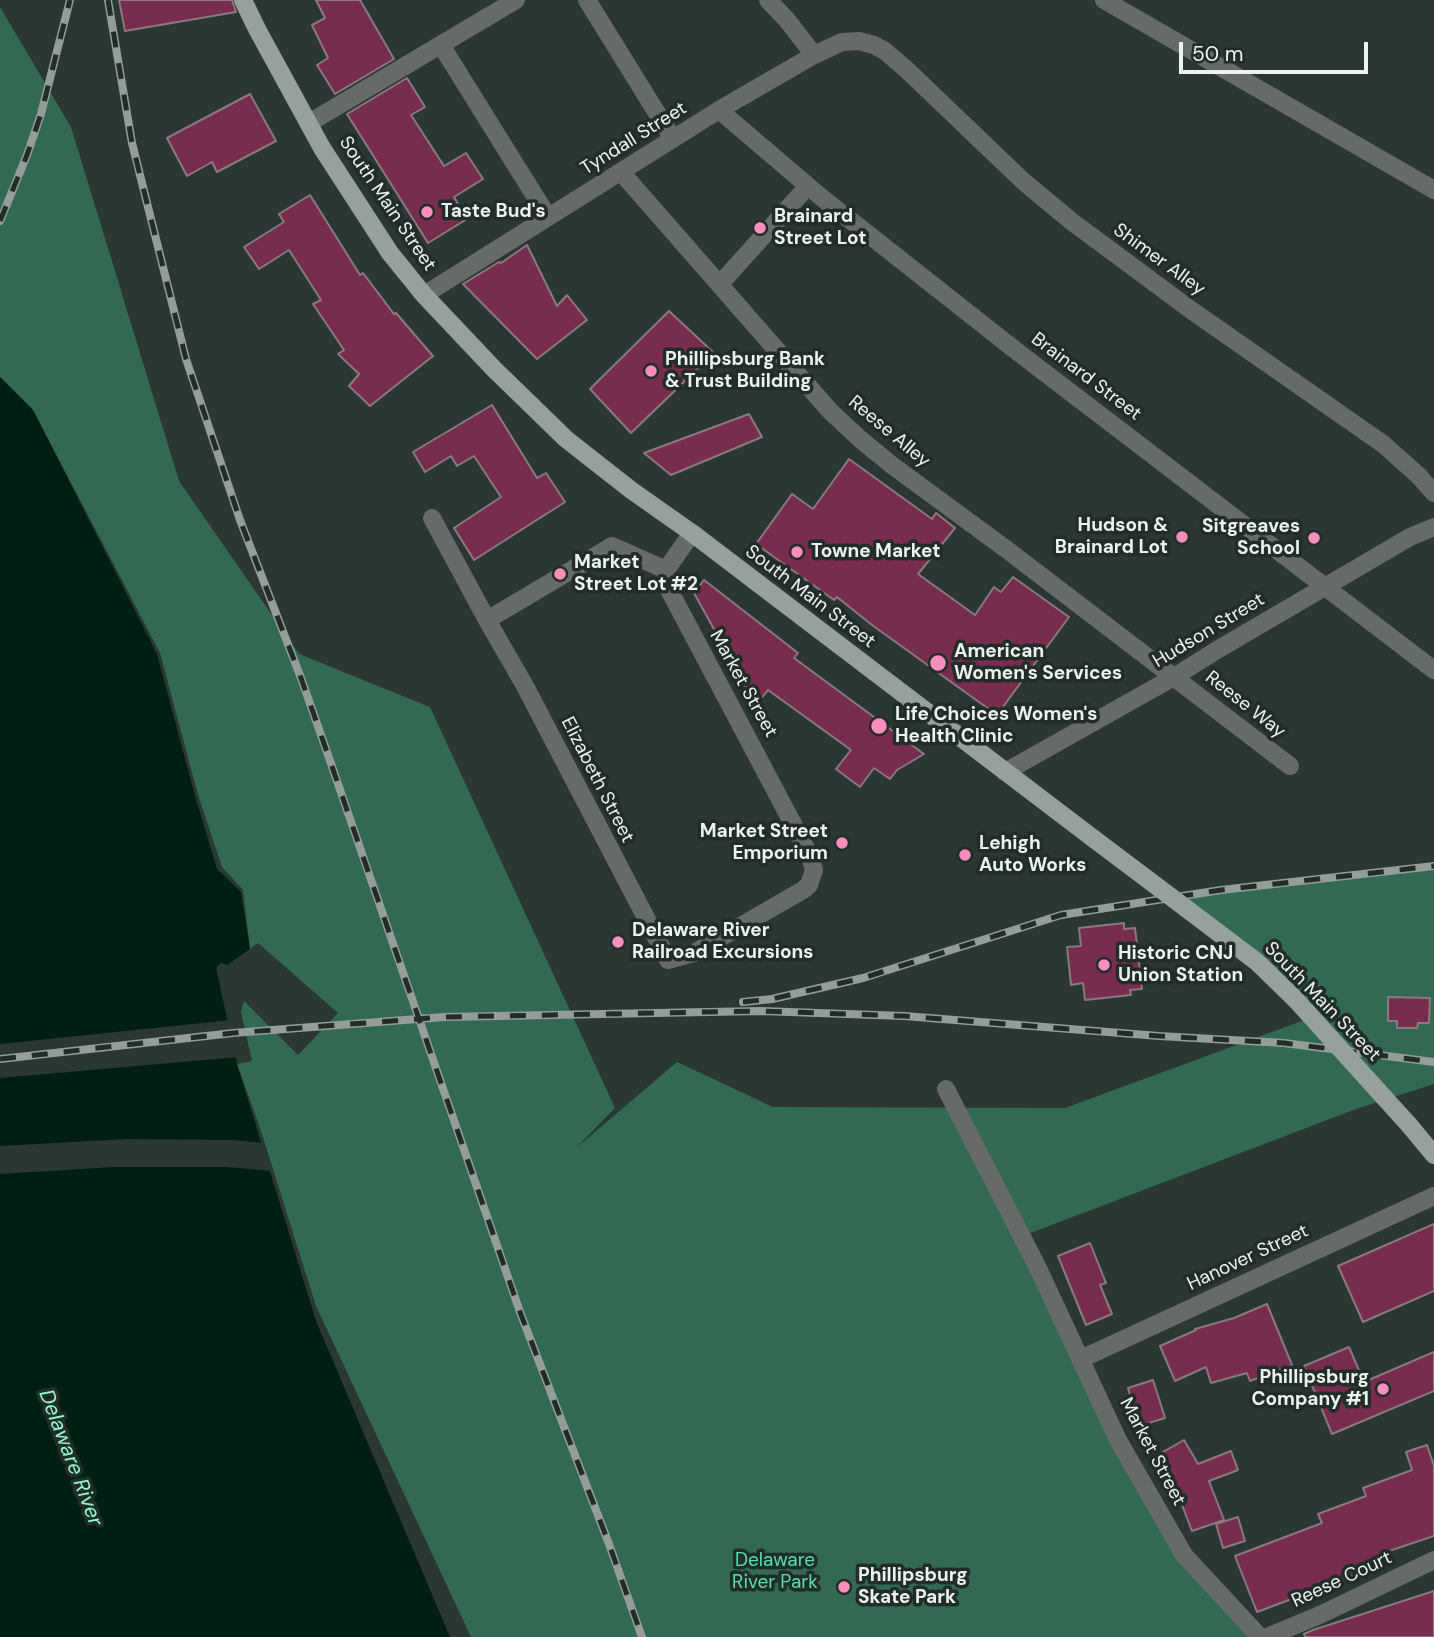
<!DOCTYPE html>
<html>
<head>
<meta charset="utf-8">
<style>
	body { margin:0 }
	#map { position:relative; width:1434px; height:1637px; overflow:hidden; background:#2b3732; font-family:"DM Sans",sans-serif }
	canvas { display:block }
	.scale { position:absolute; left:1179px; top:42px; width:189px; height:32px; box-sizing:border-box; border:4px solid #ecf3ef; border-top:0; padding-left:9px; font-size:21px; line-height:24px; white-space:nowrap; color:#ecf3ef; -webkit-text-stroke:5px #222d28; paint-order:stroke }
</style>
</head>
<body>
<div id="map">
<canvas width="1434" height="1637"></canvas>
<div class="scale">50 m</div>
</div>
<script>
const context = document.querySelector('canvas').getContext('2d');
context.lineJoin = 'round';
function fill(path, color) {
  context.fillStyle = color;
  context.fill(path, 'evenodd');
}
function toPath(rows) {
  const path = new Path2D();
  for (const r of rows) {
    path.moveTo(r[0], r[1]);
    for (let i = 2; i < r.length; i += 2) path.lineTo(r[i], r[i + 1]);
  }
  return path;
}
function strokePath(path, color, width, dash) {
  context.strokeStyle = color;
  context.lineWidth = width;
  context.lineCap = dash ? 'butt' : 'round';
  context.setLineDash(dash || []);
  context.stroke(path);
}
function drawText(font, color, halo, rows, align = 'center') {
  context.font = font + ' "DM Sans",sans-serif';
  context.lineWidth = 7;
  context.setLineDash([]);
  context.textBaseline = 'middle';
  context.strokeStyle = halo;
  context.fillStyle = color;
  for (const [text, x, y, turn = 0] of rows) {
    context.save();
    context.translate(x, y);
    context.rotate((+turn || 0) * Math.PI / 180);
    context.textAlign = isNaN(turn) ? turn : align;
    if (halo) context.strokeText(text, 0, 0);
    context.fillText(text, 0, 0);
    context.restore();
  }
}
const green = toPath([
	[0,7,71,127,179,481,299,654,430,707,615,1108,576,1148,677,1062,773,1107,1065,1108,1310,1018,1184,897,1434,867,1434,1084,1356,1109,1020,1237,1193,1568,1256,1637,471,1637,316,1306,260,1128,237,1064,252,1061,241,1012,244,1001,298,1055,338,1013,258,943,250,949,243,890,222,867,198,795,160,653,33,410,0,377]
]);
const water = toPath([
	[0,377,33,410,157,654,195,796,217,869,241,892,250,949,227,965,221,963,216,968,237,1064,316,1321,450,1637,0,1637]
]);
const pier = toPath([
	[231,1020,239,1057,0,1078,0,1044],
	[127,1139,233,1140,264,1143,273,1171,227,1167,114,1167,0,1174,0,1146]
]);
const building = toPath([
	[119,0,232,0,236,12,125,31,119,0],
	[316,0,360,0,394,59,335,94,317,65,328,58,312,25,325,18,316,0],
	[407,78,425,107,411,115,444,166,466,153,483,179,454,197,467,219,428,243,347,114,407,78],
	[250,94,276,141,217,172,212,162,187,176,167,138,250,94],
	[310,195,360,275,363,273,394,314,396,313,433,356,370,406,349,386,359,374,338,354,344,350,313,304,321,300,289,250,259,269,244,247,284,222,279,214,310,195],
	[527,245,557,306,567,295,587,320,537,359,463,284,499,262,501,263,527,245],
	[669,311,714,353,631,433,590,389,669,311],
	[492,405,537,478,546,473,565,502,474,560,454,528,501,497,474,456,457,466,451,456,425,472,413,452,492,405],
	[749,414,762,437,671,475,644,453,749,414],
	[849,459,932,519,936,513,955,528,918,574,975,615,994,587,1001,592,1013,577,1069,617,997,715,872,625,837,597,834,600,756,544,792,494,813,509,849,459],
	[704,580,798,653,794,658,924,754,897,770,890,779,874,768,860,787,836,769,851,750,768,690,756,705,694,593,704,580],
	[1124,923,1124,929,1135,928,1142,989,1130,990,1131,995,1085,1000,1083,983,1071,985,1067,947,1081,946,1079,928,1124,923],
	[1388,997,1430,998,1429,1023,1418,1023,1417,1028,1397,1028,1397,1021,1388,1021,1388,997],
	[1434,1224,1434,1291,1363,1322,1338,1266,1434,1224],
	[1090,1243,1106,1283,1100,1285,1112,1314,1086,1325,1058,1256,1090,1243],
	[1267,1304,1292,1365,1250,1381,1247,1373,1211,1383,1206,1367,1175,1381,1160,1346,1196,1330,1195,1329,1234,1318,1267,1304],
	[1349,1347,1364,1382,1434,1352,1434,1391,1332,1434,1304,1366,1349,1347],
	[1153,1380,1165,1418,1139,1426,1128,1388,1153,1380],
	[1184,1440,1198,1464,1231,1451,1238,1470,1209,1481,1224,1520,1192,1531,1169,1471,1164,1474,1154,1457,1184,1440],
	[1427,1445,1434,1466,1434,1536,1383,1553,1387,1563,1257,1612,1235,1556,1322,1523,1318,1514,1366,1496,1363,1488,1412,1470,1406,1452,1427,1445],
	[1238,1517,1245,1541,1223,1548,1216,1524,1238,1517],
	[1434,1591,1434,1637,1305,1637,1304,1634,1313,1630,1434,1591]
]);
const minor = toPath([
	[587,0,673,139],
	[768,0,787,20,814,55],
	[1104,0,1434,190],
	[441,45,548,217],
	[719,110,821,197,1019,353,1434,670],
	[309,123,516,0],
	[621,172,830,411,860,439,893,466,1006,549,1290,766],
	[720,284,808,186],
	[424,295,719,110,814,55,842,42,859,41,874,45,885,51,907,70,1023,181,1071,221,1191,310,1383,444,1419,476,1434,493],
	[432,518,487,620,525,686,668,960,694,953,803,890,809,885,814,870,810,856,666,584,666,570,692,533],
	[487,620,612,546,666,570],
	[1005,772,1174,677,1217,650,1410,537,1434,527],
	[946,1089,1037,1266,1118,1440,1184,1555,1260,1637],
	[1081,1359,1434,1196],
	[1267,1637,1322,1614,1434,1560]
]);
const major = toPath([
	[243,0,257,29,322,148,390,253,424,295,494,369,566,439,631,490,692,533,1094,839],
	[1187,909,1257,962,1296,1000],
	[1410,1126,1434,1155]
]);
const rail = toPath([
	[108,0,132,143,186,359,240,520,301,678,327,752,520,1312,609,1544,642,1637],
	[0,221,27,155,41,114,70,0],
	[743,1002,772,999,863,978,1061,915,1221,890,1434,866],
	[0,1059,233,1033,444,1017,761,1011,904,1016,1159,1036,1284,1043,1434,1062]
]);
const majorBridge = toPath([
	[1094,839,1187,909],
	[1296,1000,1410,1126]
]);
const markers = [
	[427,212,7,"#fe8ebd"],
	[760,228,7,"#fe8ebd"],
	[651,371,7,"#fe8ebd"],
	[1182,537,7,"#fe8ebd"],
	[1314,538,7,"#fe8ebd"],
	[797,552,7,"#fe8ebd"],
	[560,574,7,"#fe8ebd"],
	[938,663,9,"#fe8ebd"],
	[879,726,9,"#fe8ebd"],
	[842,843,7,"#fe8ebd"],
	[965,855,7,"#fe8ebd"],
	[618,942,7,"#fe8ebd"],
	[1104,965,7,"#fe8ebd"],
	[1383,1389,7,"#fe8ebd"],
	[844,1587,7,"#fe8ebd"]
];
const streetNames = [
	["Tyndall Street",634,139,-32],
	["South Main Street",387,204,56],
	["Shimer Alley",1159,260,36],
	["Brainard Street",1086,377,37],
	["Reese Alley",889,432,40],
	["South Main Street",810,597,37],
	["Hudson Street",1209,631,-31],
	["Market Street",743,684,61],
	["Reese Way",1245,705,38],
	["Elizabeth Street",597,780,63],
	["South Main Street",1322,1002,46],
	["Hanover Street",1248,1258,-25],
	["Market Street",1152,1452,62],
	["Reese Court",1342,1580,-25]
];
const poiNames = [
	["Taste Bud's",441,212],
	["Brainard",774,217],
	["Street Lot",774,239],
	["Phillipsburg Bank",665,360],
	["& Trust Building",665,382],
	["Hudson &",1168,526,"right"],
	["Brainard Lot",1168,548,"right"],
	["Sitgreaves",1300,527,"right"],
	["School",1300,549,"right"],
	["Towne Market",811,552],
	["Market",574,563],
	["Street Lot #2",574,585],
	["American",954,652],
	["Women's Services",954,674],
	["Life Choices Women's",895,715],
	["Health Clinic",895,737],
	["Market Street",828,832,"right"],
	["Emporium",828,854,"right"],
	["Lehigh",979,844],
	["Auto Works",979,866],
	["Delaware River",632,931],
	["Railroad Excursions",632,953],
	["Historic CNJ",1118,954],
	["Union Station",1118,976],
	["Phillipsburg",1369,1378,"right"],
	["Company #1",1369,1400,"right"],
	["Phillipsburg",858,1576],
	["Skate Park",858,1598]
];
const parkNames = [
	["Delaware",775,1561],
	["River Park",775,1583]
];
const waterNames = [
	["Delaware River",70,1458,69]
];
fill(green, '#326952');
fill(water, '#001e12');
fill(pier, '#2b3732');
fill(building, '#782c50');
strokePath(building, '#887a7f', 2);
strokePath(minor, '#666b68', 18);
strokePath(major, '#96a19c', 18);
strokePath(rail, '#949d99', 8);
strokePath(rail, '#222d28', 5, [16]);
strokePath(majorBridge, '#96a19c', 18);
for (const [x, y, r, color] of markers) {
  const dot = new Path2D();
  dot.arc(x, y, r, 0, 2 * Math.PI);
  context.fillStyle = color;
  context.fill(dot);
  strokePath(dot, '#222d28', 2.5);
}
drawText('19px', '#ecf3ef', '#222d28', streetNames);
drawText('bold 19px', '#ecf3ef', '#222d28', poiNames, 'left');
drawText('19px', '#53e0ac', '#222d28', parkNames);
drawText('italic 21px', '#93face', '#222d28', waterNames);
</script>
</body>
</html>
